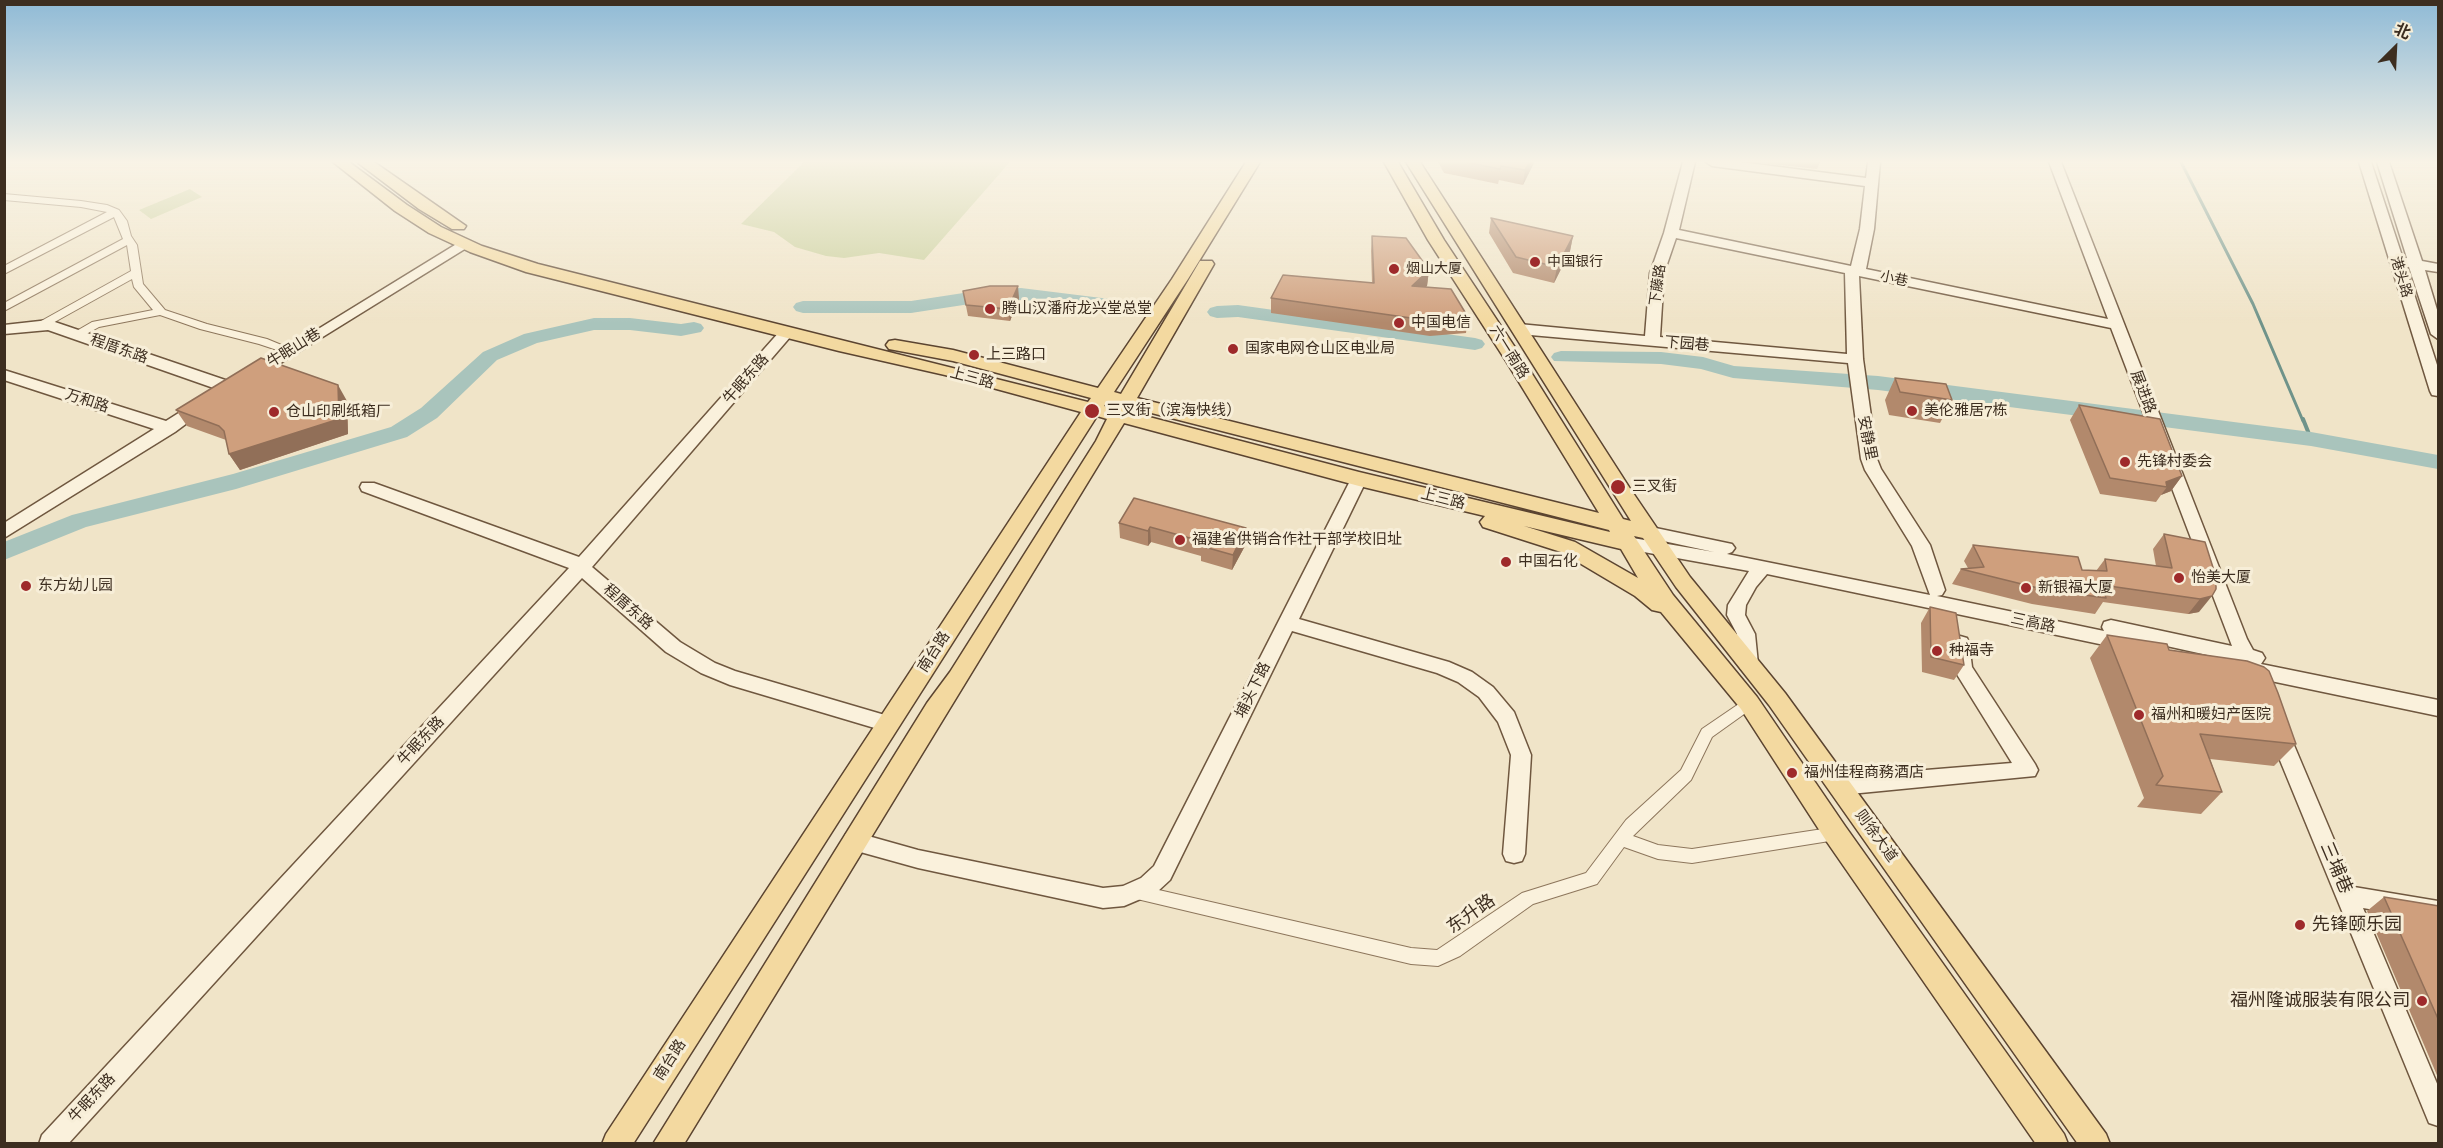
<!DOCTYPE html>
<html>
<head>
<meta charset="utf-8">
<style>
	body { margin:0 }
	#map { position:relative; width:2443px; height:1148px; overflow:hidden; background:#f0e4c8; font-family:"Roboto Serif","Noto Sans SC",serif }
	canvas { display:block }
	.frame { position:absolute; inset:0; border:6px solid #3d2e20; pointer-events:none }
	.north { position:absolute; left:2365px; top:18px; width:60px; height:60px; -webkit-text-stroke:4px #f7eed8; paint-order:stroke; rotate:24deg; font-size:16px; font-weight:700; line-height:24px; text-align:center; color:#3d2e20 }
	.north::after { content:''; display:block; margin:auto; width:21px; height:27px; background:#3d2e20; clip-path:polygon(50% 0,100% 100%,50% 72%,0 100%) }
</style>
</head>
<body>
<div id="map">
<canvas width="2443" height="1148"></canvas>
<div class="frame"></div>
<div class="north">北</div>
</div>
<script>
const context = document.querySelector('canvas').getContext('2d');
context.lineJoin = 'round';
function fill(path, color) {
  context.fillStyle = color;
  context.fill(path, 'evenodd');
}
function toPath(rows) {
  const path = new Path2D();
  for (const r of rows) {
    path.moveTo(r[0], r[1]);
    for (let i = 2; i < r.length; i += 2) path.lineTo(r[i], r[i + 1]);
  }
  return path;
}
function strokePath(path, color, width, dash) {
  context.strokeStyle = color;
  context.lineWidth = width;
  context.lineCap = dash ? 'butt' : 'round';
  context.setLineDash(dash || []);
  context.stroke(path);
}
function drawText(font, color, halo, rows, align = 'center') {
  context.font = font + ' "Roboto Serif","Noto Sans SC",serif';
  context.lineWidth = 6;
  context.setLineDash([]);
  context.textBaseline = 'middle';
  context.strokeStyle = halo;
  context.fillStyle = color;
  for (const [text, x, y, turn = 0] of rows) {
    context.save();
    context.translate(x, y);
    context.rotate((+turn || 0) * Math.PI / 180);
    context.textAlign = isNaN(turn) ? turn : align;
    if (halo) context.strokeText(text, 0, 0);
    context.fillText(text, 0, 0);
    context.restore();
  }
}
const green = toPath([
	[804,162,1010,162,924,260,879,253,844,258,826,256,795,247,774,232,741,224],
	[190,189,202,197,151,219,139,210]
]);
const streamFar1 = toPath([
	[2181,162,2253,304,2303,421]
]);
const stream = toPath([
	[2303,419,2311,439]
]);
const river = toPath([
	[1021,288,1126,301,1133,303,1136,307,1133,311,1126,313,1021,300,983,302,911,313,803,313,796,311,793,307,796,303,803,301,911,301,983,290,1021,288],
	[1238,305,1475,338,1482,340,1485,344,1482,348,1475,350,1238,317,1217,318,1210,316,1207,312,1210,308,1217,306,1238,305],
	[594,318,630,318,681,324,694,322,701,324,704,328,701,332,681,336,630,330,594,330,537,343,497,360,437,418,407,437,236,489,86,527,4,560,4,542,72,515,233,474,391,427,421,408,483,352,524,334,594,318],
	[1561,351,1661,352,1703,357,1734,366,1878,376,2311,432,2438,455,2438,469,2311,446,1878,390,1733,378,1701,369,1661,364,1554,361,1551,357,1554,353,1561,351]
]);
const street = toPath([
	[4,194,81,201,107,205,119,210,127,221,131,236,137,245,143,284,165,310,207,324,267,339,296,351,290,355,286,353,259,344,200,329,160,315,99,327,81,337,73,337,73,333,92,322,153,310,134,287,132,279,42,329,34,329,34,325,131,271,127,245,4,311,4,303,123,239,114,217,4,274,4,266,107,212,81,207,4,200,4,194],
	[1749,697,1754,699,1756,703,1754,707,1712,737,1691,780,1633,836,1658,845,1692,849,1836,827,1842,829,1844,834,1842,839,1692,863,1658,859,1624,847,1597,884,1533,904,1460,956,1438,966,1411,964,1137,899,1131,897,1129,892,1131,887,1137,885,1411,948,1437,950,1522,893,1586,873,1626,820,1681,770,1702,729,1749,697]
]);
const secondary = toPath([
	[1683,162,1695,162,1679,230,1851,266,1860,229,1865,186,1712,166,1706,162,1740,162,1866,178,1868,162,1880,162,1874,229,1866,269,2108,319,2049,162,2061,162,2247,639,2253,650,2262,653,2265,658,2261,664,2438,700,2438,716,2266,680,2268,683,2265,688,2258,691,2251,688,2245,675,2239,673,2236,668,2239,662,2135,639,2137,643,2135,648,2128,650,1767,574,1756,587,1746,605,1745,615,1755,634,1758,664,1755,669,1748,671,1741,669,1738,664,1737,634,1727,615,1728,605,1749,571,1627,549,1621,547,1618,543,1621,539,1627,537,1714,552,1645,537,1642,533,1645,529,1651,527,1732,544,1735,548,1732,552,1727,554,1930,595,1912,546,1865,470,1861,459,1848,363,1519,334,1512,329,1519,324,1645,336,1650,273,1664,233,1683,162],
	[1676,238,1845,273,1847,354,1660,337,1664,273,1676,238],
	[1859,276,2111,328,2232,646,2111,620,2104,622,2102,627,2104,631,1937,596,1942,595,1945,590,1930,545,1881,469,1877,459,1863,359,1859,276],
	[2359,162,2371,162,2403,259,2407,258,2377,162,2389,162,2422,261,2438,264,2438,272,2425,270,2438,313,2438,339,2431,334,2409,267,2405,266,2438,368,2438,396,2432,395,2430,391,2359,162],
	[463,240,470,244,468,247,258,377,248,377,245,374,463,240],
	[49,320,237,384,239,388,231,393,225,392,48,330,4,334,4,325,49,320],
	[786,328,791,330,793,333,791,336,592,567,680,642,715,663,735,671,895,718,898,724,895,730,888,732,730,685,701,673,666,652,582,578,68,1144,39,1144,42,1135,569,568,362,491,360,487,362,483,374,483,579,557,781,330,786,328],
	[4,370,166,421,196,402,202,401,210,406,175,432,4,538,4,523,154,429,4,380,4,370],
	[1359,473,1365,475,1367,479,1299,619,1449,662,1472,672,1493,687,1514,712,1531,755,1525,854,1522,861,1514,863,1506,861,1503,854,1511,755,1498,722,1479,697,1458,682,1437,673,1292,631,1170,880,1157,892,1124,906,1103,908,918,868,846,848,843,841,846,834,854,832,918,850,1103,888,1123,886,1141,878,1154,866,1351,479,1353,475,1359,473],
	[1960,636,1967,638,1969,643,1972,667,2035,764,2038,770,2035,776,1840,795,1833,792,1830,786,1833,780,1840,777,2012,763,1953,668,1951,643,1953,638,1960,636],
	[2278,723,2285,725,2288,731,2354,887,2438,901,2438,921,2363,908,2438,1086,2438,1126,2429,1123,2268,731,2271,725,2278,723]
]);
const primary = toPath([
	[333,162,349,162,407,205,441,227,482,246,538,264,1088,402,1091,398,953,361,889,349,886,345,889,341,895,340,953,350,1098,388,1172,279,1246,162,1260,162,1188,279,1114,392,1121,394,1200,261,1212,261,1214,264,1137,398,1599,513,1506,361,1428,240,1384,162,1398,162,1444,240,1524,361,1623,519,1631,521,1406,162,1420,162,1629,487,1690,577,1785,693,2106,1134,2110,1144,2078,1144,1769,705,1676,587,1643,538,1634,536,1673,595,1757,697,1845,826,2064,1134,2068,1144,2036,1144,1827,842,1741,709,1661,612,1652,610,1635,596,1561,552,1483,527,1480,522,1485,516,1359,486,1124,423,684,1144,653,1144,927,703,950,672,1096,441,1107,419,1097,416,633,1144,602,1144,606,1134,1081,412,945,375,839,351,526,272,470,252,429,233,395,211,333,162],
	[1107,402,1115,404,1113,408,1104,406,1107,402],
	[1132,408,1609,530,1610,532,1359,472,1130,412,1132,408],
	[1524,526,1621,549,1638,578,1575,542,1524,526],
	[357,162,374,162,466,226,464,229,452,229,419,209,357,162]
]);
const wall = toPath([
	[1438,162,1534,162,1523,185,1499,180,1498,184,1444,173],
	[1751,162,1820,162,1817,169],
	[1491,218,1573,236,1570,251,1554,283,1513,273,1489,233],
	[1372,236,1429,270,1427,286,1425,287,1468,317,1466,333,1430,336,1271,313,1271,298,1372,283,1371,251],
	[963,291,1019,298,1010,321,968,316],
	[1895,378,1952,400,1940,423,1889,415,1885,400],
	[347,401,348,434,240,470,229,454,226,440,187,426,176,410],
	[2079,405,2182,476,2171,491,2161,495,2156,502,2100,494,2070,420],
	[1119,523,1246,528,1246,544,1232,570,1201,561,1201,556,1151,542,1148,546,1120,538],
	[2164,534,2205,542,2199,612,2188,614,2103,602,2095,614,2032,604,1952,584,1961,569,1968,568,1964,561,1973,545,2082,570,2096,571,2105,559,2156,566,2153,549],
	[1930,607,1964,665,1954,680,1922,672,1921,623],
	[2107,635,2169,650,2296,744,2274,766,2210,759,2222,792,2201,814,2137,807,2144,798,2090,658],
	[2384,897,2439,906,2439,1080,2367,911]
]);
const shadedWall = toPath([
	[1530,162,1534,162,1533,165,1523,185,1525,170],
	[1573,236,1570,251,1554,283,1557,267],
	[1429,270,1427,286,1410,302,1412,286],
	[1018,286,1019,298,1010,321,1008,309],
	[338,385,347,401,348,434,240,470,229,454],
	[2182,476,2171,491,2161,495,2167,487,2166,482],
	[1150,527,1151,542,1148,546,1148,531],
	[1246,528,1246,544,1232,570,1233,555],
	[2212,596,2199,612,2188,614,2200,599]
]);
const building = toPath([
	[1465,162,1530,162,1525,170,1501,166,1500,169,1465,162],
	[1491,218,1573,236,1557,267,1516,257,1491,218],
	[1372,236,1406,238,1429,270,1412,286,1451,289,1468,317,1432,321,1271,298,1283,275,1374,283,1372,236],
	[990,286,1018,286,1008,309,966,305,963,291,990,286],
	[261,358,338,385,339,419,229,454,224,431,219,426,176,410,261,358],
	[1895,378,1946,384,1952,400,1900,392,1895,378],
	[2079,405,2160,419,2182,476,2166,482,2167,487,2110,478,2079,405],
	[1134,498,1246,528,1233,555,1201,546,1204,542,1150,527,1148,531,1119,523,1134,498],
	[2164,534,2205,542,2216,577,2216,589,2212,596,2200,599,2102,585,2106,598,2042,589,1961,569,1984,567,1973,545,2078,557,2082,570,2107,571,2105,559,2172,568,2164,534],
	[1930,607,1956,613,1964,665,1931,657,1930,607],
	[2107,635,2167,644,2169,650,2247,661,2264,667,2269,671,2278,693,2296,744,2200,734,2222,792,2156,785,2163,776,2107,635],
	[2384,897,2439,906,2439,1021,2384,897]
]);
const markers = [
	[1535,262,6,"#9e2a2b"],
	[1394,269,6,"#9e2a2b"],
	[990,309,6,"#9e2a2b"],
	[1399,323,6,"#9e2a2b"],
	[1233,349,6,"#9e2a2b"],
	[974,355,6,"#9e2a2b"],
	[1092,411,8,"#9e2a2b"],
	[1912,411,6,"#9e2a2b"],
	[274,412,6,"#9e2a2b"],
	[2125,462,6,"#9e2a2b"],
	[1618,487,8,"#9e2a2b"],
	[1180,540,6,"#9e2a2b"],
	[1506,562,6,"#9e2a2b"],
	[2179,578,6,"#9e2a2b"],
	[26,586,6,"#9e2a2b"],
	[2026,588,6,"#9e2a2b"],
	[1937,651,6,"#9e2a2b"],
	[2139,715,6,"#9e2a2b"],
	[1792,773,6,"#9e2a2b"],
	[2300,925,6,"#9e2a2b"],
	[2422,1001,6,"#9e2a2b"]
];
const farPoinames = [
	["中国银行",1547,262],
	["烟山大厦",1406,269]
];
const farStreetnames = [
	["港头路",2401,277,73],
	["小巷",1894,279,12],
	["下藤路",1658,285,-82]
];
const poiNames = [
	["腾山汉潘府龙兴堂总堂",1002,309],
	["中国电信",1411,323],
	["国家电网仓山区电业局",1245,349],
	["上三路口",986,355],
	["三叉街（滨海快线）",1106,411],
	["美伦雅居7栋",1924,411],
	["仓山印刷纸箱厂",286,412],
	["先锋村委会",2137,462],
	["三叉街",1632,487],
	["福建省供销合作社干部学校旧址",1192,540],
	["中国石化",1518,562],
	["怡美大厦",2191,578],
	["东方幼儿园",38,586],
	["新银福大厦",2038,588],
	["种福寺",1949,651],
	["福州和暖妇产医院",2151,715],
	["福州佳程商務酒店",1804,773]
];
const streetNames = [
	["下园巷",1687,344,5],
	["牛眠山巷",294,348,-32],
	["程厝东路",119,349,19],
	["六一南路",1509,352,58],
	["上三路",972,378,15],
	["牛眠东路",746,379,-49],
	["展进路",2143,392,69],
	["万和路",87,401,18],
	["安静里",1867,438,79],
	["上三路",1443,499,14],
	["程厝东路",628,607,41],
	["三高路",2033,623,12],
	["南台路",934,652,-57],
	["埔头下路",1253,690,-64],
	["牛眠东路",421,741,-47],
	["则徐大道",1876,836,54],
	["南台路",670,1060,-57],
	["牛眠东路",92,1098,-47]
];
const nearStreetnames = [
	["三埔巷",2336,868,67],
	["东升路",1471,914,-35]
];
const nearPoinames = [
	["先锋颐乐园",2312,925],
	["福州隆诚服装有限公司",2410,1001,"right"]
];
fill(green, '#c9cf9b');
strokePath(streamFar1, '#6f938a', 3);
strokePath(stream, '#6f938a', 4);
fill(river, '#a9c4bc');
strokePath(street, '#8d765c', 2);
strokePath(secondary, '#6f573f', 3);
strokePath(primary, '#5b4430', 3);
fill(street, '#faf1dc');
fill(secondary, '#faf1dc');
fill(primary, '#f3d9a0');
fill(wall, '#b2896c');
fill(shadedWall, '#916f58');
fill(building, '#cf9f7d');
strokePath(building, '#916f58', 1.5);
const sky = context.createLinearGradient(0, 0, 0, 323);
sky.addColorStop(0, '#8fbad6');
sky.addColorStop(0.5, '#f8f3e6');
sky.addColorStop(1, '#f8f3e600');
context.fillStyle = sky;
context.fillRect(0, 0, 2443, 323);
for (const [x, y, r, color] of markers) {
  const dot = new Path2D();
  dot.arc(x, y, r, 0, 2 * Math.PI);
  context.fillStyle = color;
  context.fill(dot);
  strokePath(dot, '#f7eed8', 2);
}
drawText('14px', '#3d2e20', '#f7eed8', farPoinames, 'left');
drawText('14px', '#3d2e20', '#f7eed8', farStreetnames);
drawText('15px', '#3d2e20', '#f7eed8', poiNames, 'left');
drawText('15px', '#3d2e20', '#f7eed8', streetNames);
drawText('18px', '#3d2e20', '#f7eed8', nearStreetnames);
drawText('18px', '#3d2e20', '#f7eed8', nearPoinames, 'left');
</script>
</body>
</html>
